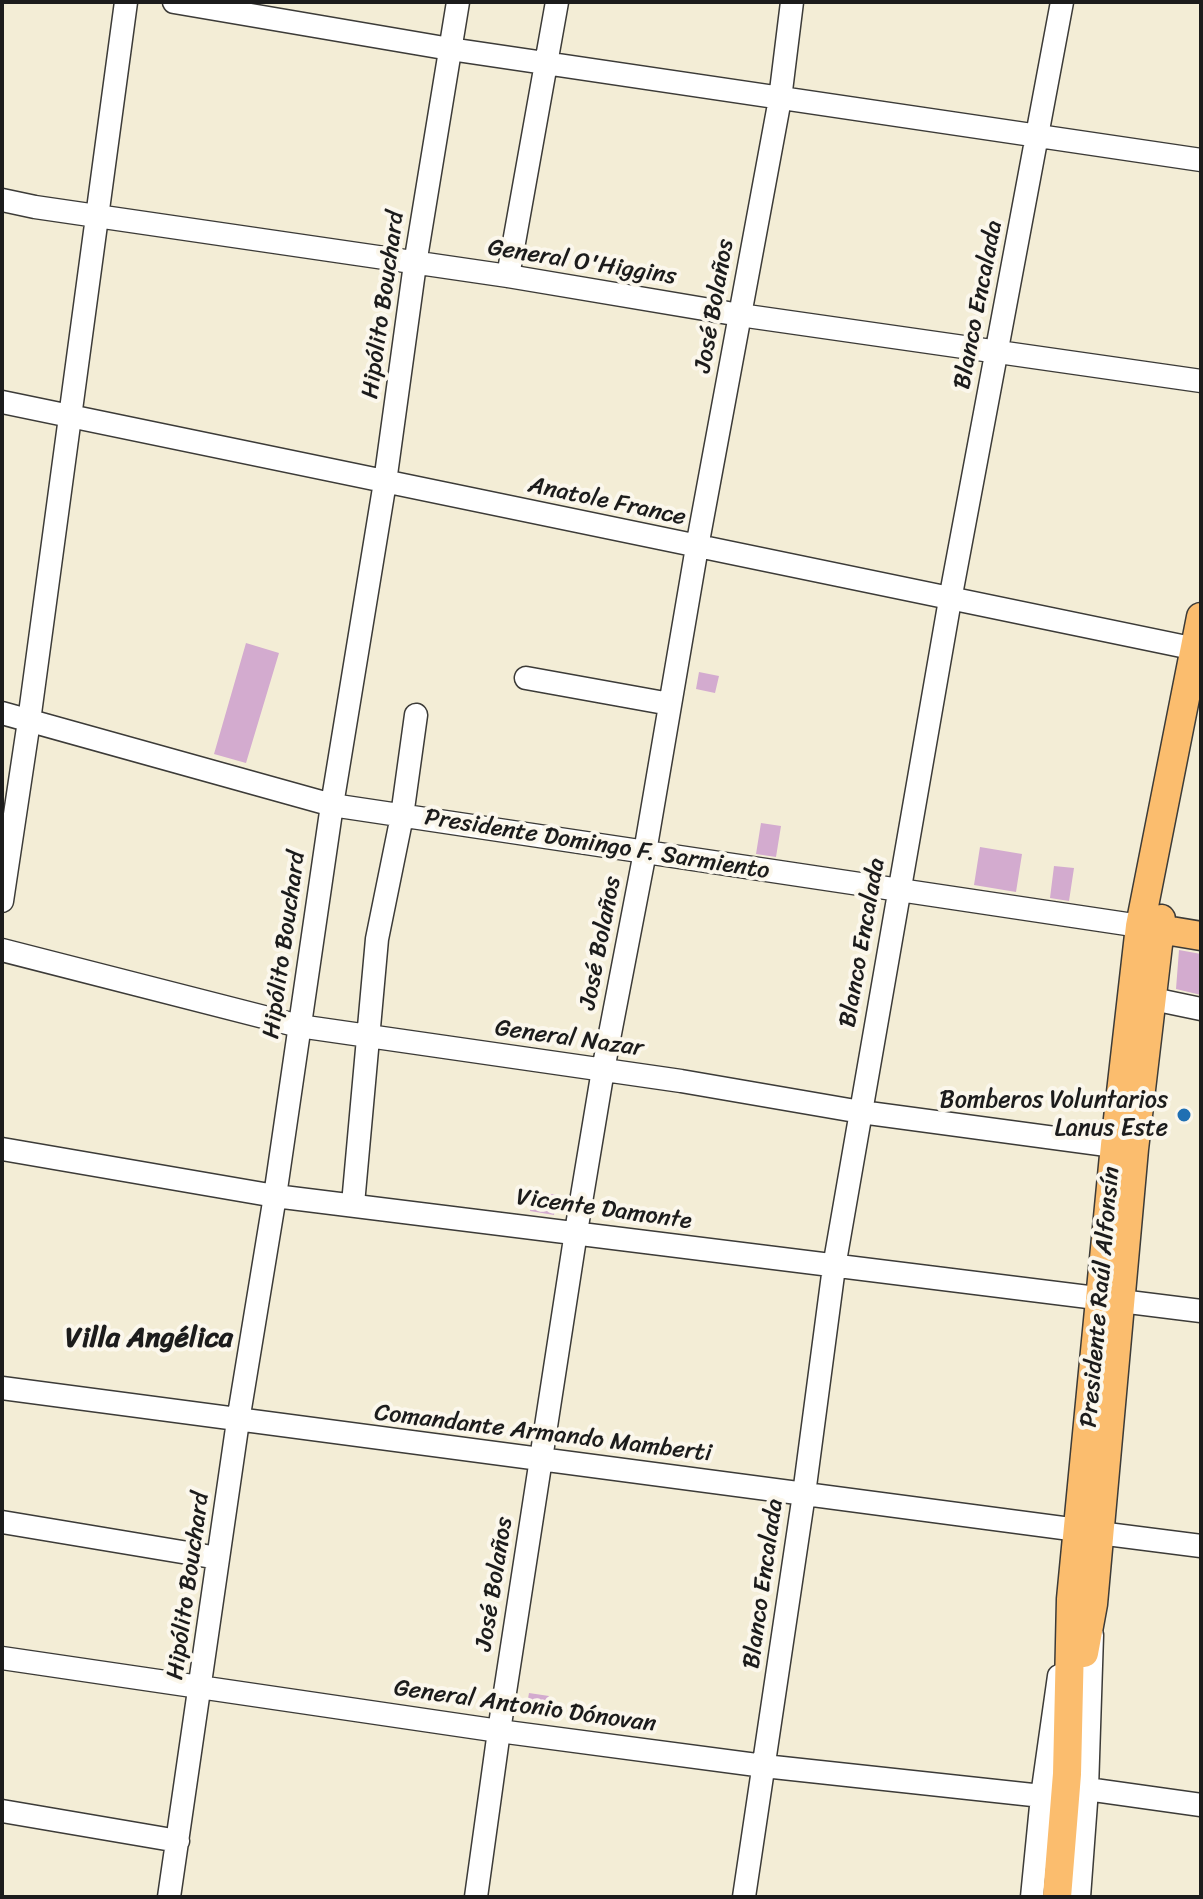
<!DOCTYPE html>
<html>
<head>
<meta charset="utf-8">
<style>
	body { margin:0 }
	#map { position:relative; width:1203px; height:1899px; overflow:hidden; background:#f3edd6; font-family:Sriracha,sans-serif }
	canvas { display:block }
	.frame { position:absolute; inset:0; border:4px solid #1c1c1c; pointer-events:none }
</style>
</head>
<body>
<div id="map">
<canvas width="1203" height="1899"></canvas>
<div class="frame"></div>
</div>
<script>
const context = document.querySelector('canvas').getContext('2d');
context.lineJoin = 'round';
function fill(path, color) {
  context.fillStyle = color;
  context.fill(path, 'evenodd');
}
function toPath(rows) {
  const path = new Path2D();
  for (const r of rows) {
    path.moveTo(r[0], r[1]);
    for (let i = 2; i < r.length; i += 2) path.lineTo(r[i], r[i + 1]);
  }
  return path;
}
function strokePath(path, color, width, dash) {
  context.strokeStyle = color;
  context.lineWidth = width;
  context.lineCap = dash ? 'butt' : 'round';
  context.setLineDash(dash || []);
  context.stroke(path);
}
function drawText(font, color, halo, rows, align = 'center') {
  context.font = font + ' Sriracha,sans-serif';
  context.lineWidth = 8;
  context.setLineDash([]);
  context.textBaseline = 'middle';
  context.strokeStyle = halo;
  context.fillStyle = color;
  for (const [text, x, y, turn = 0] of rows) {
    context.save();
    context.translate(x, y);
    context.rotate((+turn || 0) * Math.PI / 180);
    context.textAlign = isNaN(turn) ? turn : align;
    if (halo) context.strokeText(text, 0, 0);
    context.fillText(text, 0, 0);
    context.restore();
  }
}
const building = toPath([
	[246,643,279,653,246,763,214,754],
	[699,672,719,676,715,693,696,689],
	[761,823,781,826,776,857,756,854],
	[980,847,1022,854,1016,892,974,885],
	[1054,866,1074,868,1069,901,1050,898],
	[1179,950,1201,954,1201,995,1176,989],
	[533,1191,557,1195,554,1215,530,1211],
	[529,1693,549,1696,546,1718,525,1715]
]);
const minor = toPath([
	[174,2,450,49,1201,160],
	[2,200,35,207,508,276,740,315,1201,381],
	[508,276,557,2],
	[2,402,1201,650],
	[526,678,670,704],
	[2,713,332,805,1140,926],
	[2,901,29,721,126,2],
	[2,950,299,1026,681,1081,861,1112,1129,1148],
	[1153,999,1201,1009],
	[2,1149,275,1196,1201,1311],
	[353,1204,377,939,402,816,416,715],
	[2,1388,1078,1530],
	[2,1522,218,1558],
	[1099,1533,1201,1546],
	[2,1658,499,1731,764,1766,1042,1796],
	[1087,1789,1201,1805],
	[2,1811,178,1841],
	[169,1897,238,1421,275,1196,332,805,385,482,415,264,458,2],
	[476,1897,499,1731,576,1232,603,1070,645,852,697,547,780,99,792,2],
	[744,1897,804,1494,834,1267,950,600,1062,2],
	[1032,1897,1042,1796,1059,1676],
	[1079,1897,1087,1789,1092,1635]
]);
const major = toPath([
	[1141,926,1201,936],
	[1084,1653,1093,1604,1134,1149,1161,919],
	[1057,1897,1067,1774,1071,1599,1115,1145,1140,926,1201,617]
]);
const markers = [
	[1184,1115,8,"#1f6fb2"]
];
const streetNames = [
	["General O'Higgins",582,263,9],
	["Hipólito Bouchard",384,305,-82],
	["Blanco Encalada",979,305,-79],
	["José Bolaños",715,306,-80],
	["Anatole France",607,502,12],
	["Presidente Domingo F. Sarmiento",597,845,9],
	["José Bolaños",601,943,-79],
	["Blanco Encalada",863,943,-80],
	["Hipólito Bouchard",285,945,-82],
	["General Nazar",569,1039,8],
	["Vicente Damonte",604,1210,8],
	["Presidente Raúl Alfonsín",1101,1297,-85],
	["Comandante Armando Mamberti",543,1434,7],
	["José Bolaños",495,1584,-81],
	["Blanco Encalada",764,1584,-82],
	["Hipólito Bouchard",189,1586,-82],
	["General Antonio Dónovan",525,1707,8]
];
const poiNames = [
	["Bomberos Voluntarios",1168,1101],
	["Lanus Este",1168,1129]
];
const quarterNames = [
	["Villa Angélica",149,1339]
];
fill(building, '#d3abcf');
strokePath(minor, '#3c3b38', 25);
strokePath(major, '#3c3b38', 31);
strokePath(minor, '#fff', 22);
strokePath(major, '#fbbd6e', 28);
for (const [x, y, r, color] of markers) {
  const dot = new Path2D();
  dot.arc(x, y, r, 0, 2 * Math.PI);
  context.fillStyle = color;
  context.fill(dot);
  strokePath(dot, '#fbf7ec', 3);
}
drawText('24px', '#1c1c1c', '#fbf7ec', streetNames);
drawText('24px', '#1c1c1c', '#fbf7ec', poiNames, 'right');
drawText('bold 28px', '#1c1c1c', '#fbf7ec', quarterNames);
</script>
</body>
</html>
